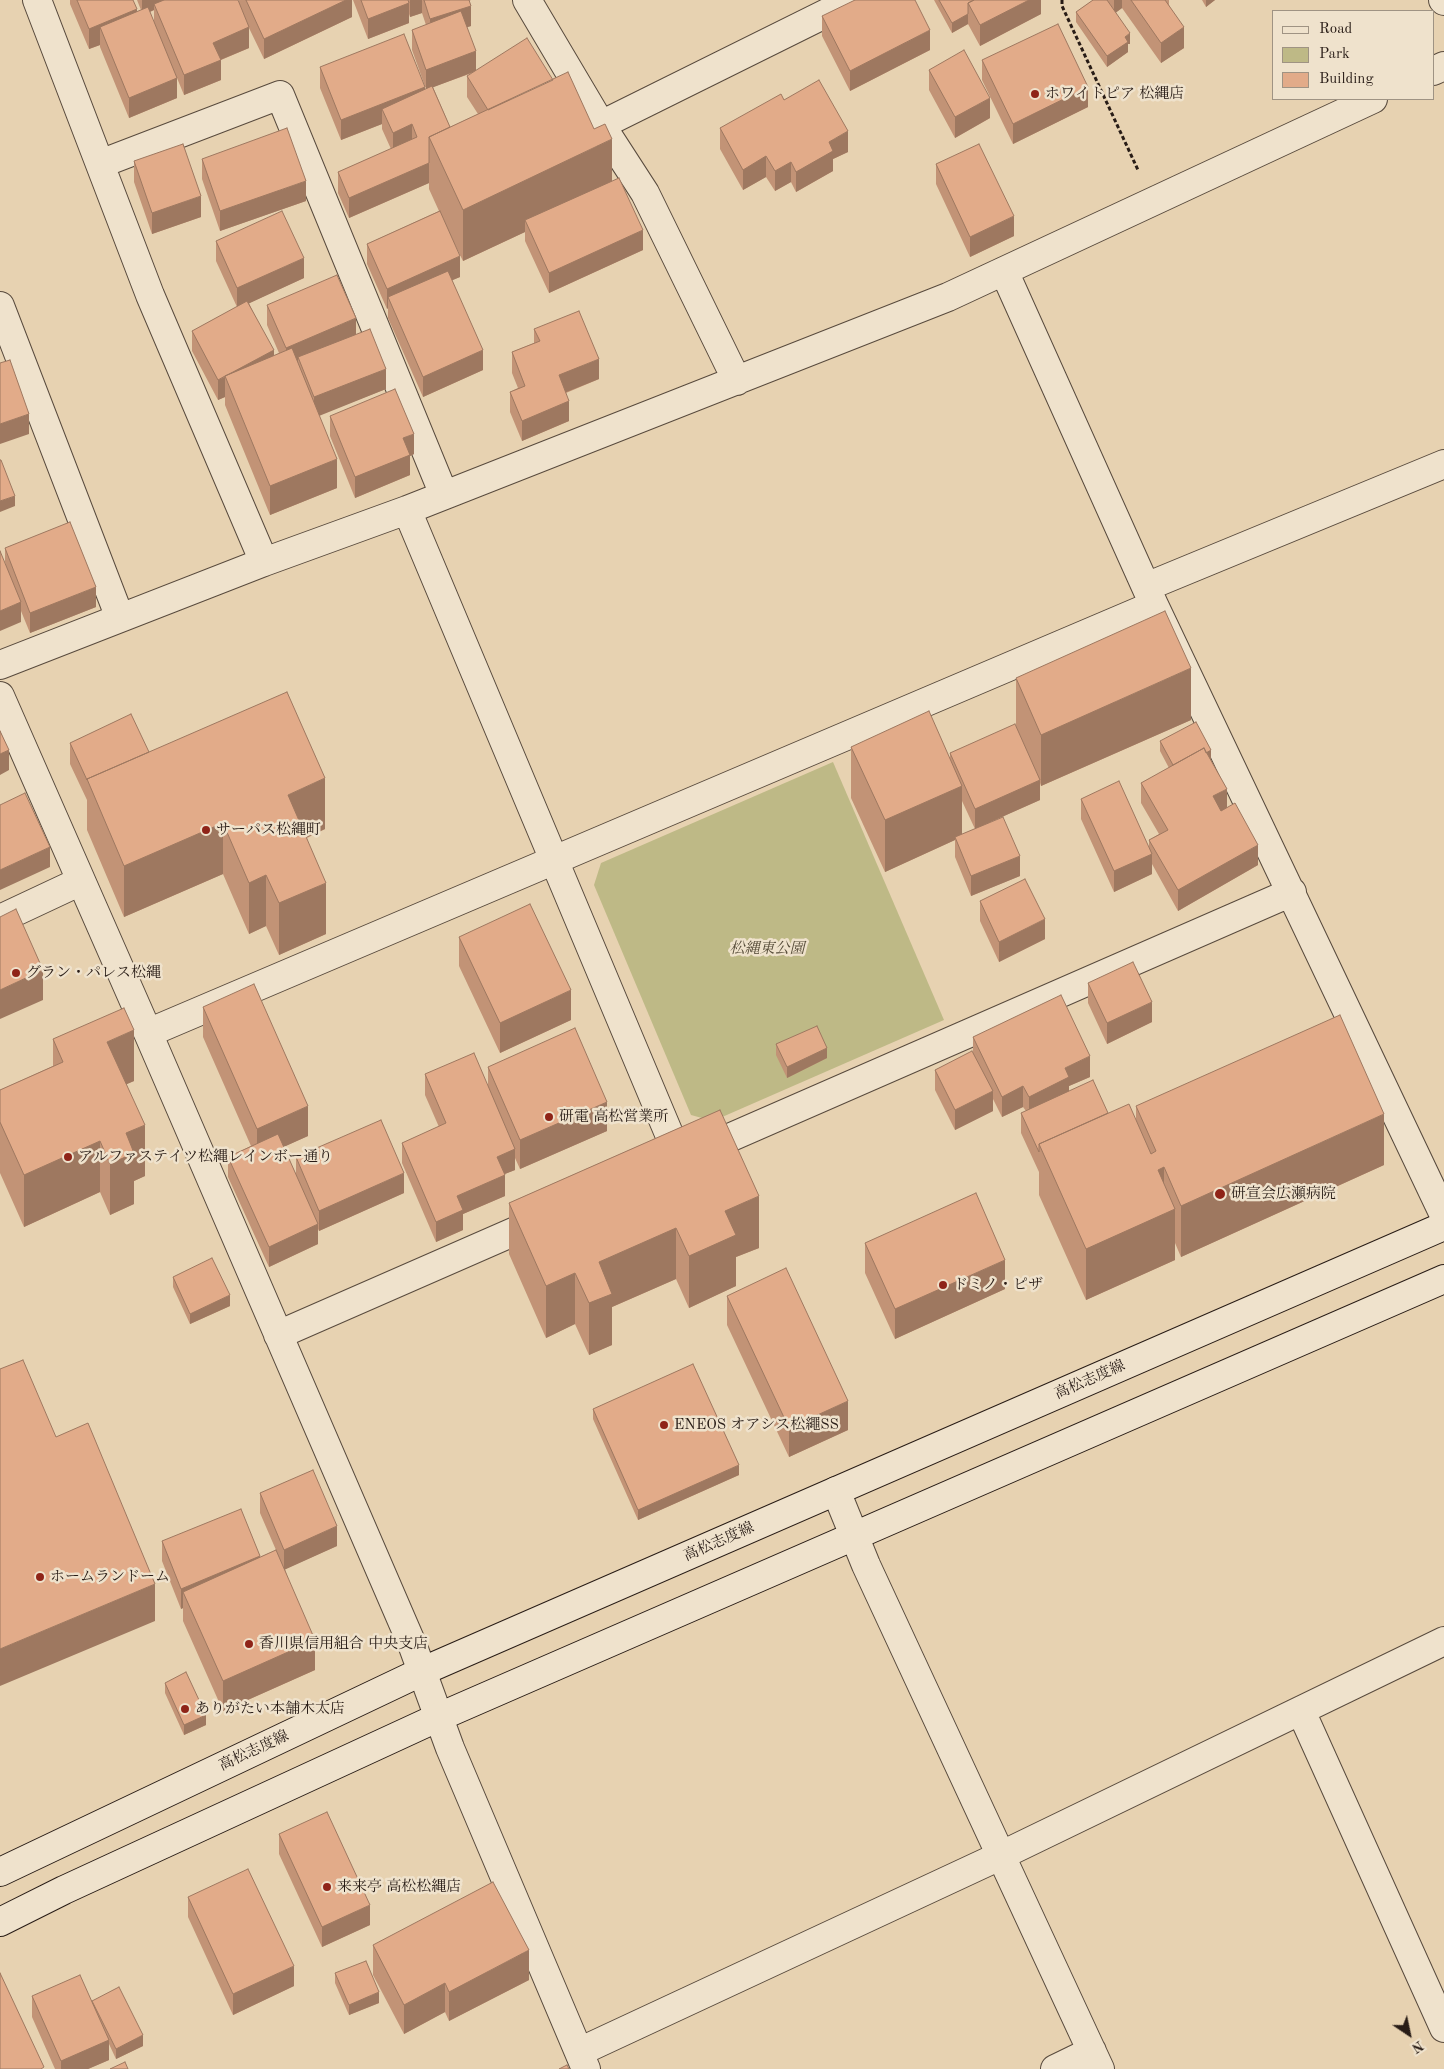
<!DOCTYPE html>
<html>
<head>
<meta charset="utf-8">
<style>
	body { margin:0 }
	#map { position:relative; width:1444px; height:2069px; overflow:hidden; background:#e7d2b1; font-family:"Old Standard TT",serif }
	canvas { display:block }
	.legend { position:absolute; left:1272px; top:10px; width:162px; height:90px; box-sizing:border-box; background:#efe2cc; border:1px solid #9f9383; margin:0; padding:6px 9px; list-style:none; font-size:15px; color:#281c16 }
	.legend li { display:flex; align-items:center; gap:10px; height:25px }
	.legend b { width:25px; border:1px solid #9f9383 }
	.north { position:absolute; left:1384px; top:2009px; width:50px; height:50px; -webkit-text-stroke:4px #efe2cc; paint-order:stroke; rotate:146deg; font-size:14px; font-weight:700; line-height:20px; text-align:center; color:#281c16 }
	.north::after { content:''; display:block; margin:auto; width:18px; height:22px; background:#281c16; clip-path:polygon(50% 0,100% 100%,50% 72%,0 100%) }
</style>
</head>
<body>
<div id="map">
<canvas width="1444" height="2069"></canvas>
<ul class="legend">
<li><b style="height:6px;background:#efe2cc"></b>Road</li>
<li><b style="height:14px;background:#beb986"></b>Park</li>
<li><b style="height:14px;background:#e2ab89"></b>Building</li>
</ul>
<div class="north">N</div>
</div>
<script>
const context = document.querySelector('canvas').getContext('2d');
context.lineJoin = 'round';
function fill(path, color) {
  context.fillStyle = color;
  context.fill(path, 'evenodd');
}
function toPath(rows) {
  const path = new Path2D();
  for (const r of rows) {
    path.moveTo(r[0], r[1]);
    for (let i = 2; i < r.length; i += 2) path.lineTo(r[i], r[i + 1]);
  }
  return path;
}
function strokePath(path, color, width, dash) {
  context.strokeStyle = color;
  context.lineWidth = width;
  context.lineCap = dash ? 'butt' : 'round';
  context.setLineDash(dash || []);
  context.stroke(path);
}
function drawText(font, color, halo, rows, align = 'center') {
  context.font = font + ' "Old Standard TT","Noto Serif JP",serif';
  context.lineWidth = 5;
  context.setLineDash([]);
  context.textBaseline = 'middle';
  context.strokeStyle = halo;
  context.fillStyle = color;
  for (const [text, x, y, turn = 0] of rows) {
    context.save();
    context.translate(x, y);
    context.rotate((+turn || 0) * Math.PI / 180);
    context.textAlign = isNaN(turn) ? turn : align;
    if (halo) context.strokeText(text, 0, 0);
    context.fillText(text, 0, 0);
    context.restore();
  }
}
const green = toPath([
	[833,762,944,1020,713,1121,691,1115,594,885,601,863]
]);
const path = toPath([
	[1062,0,1062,6,1138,170]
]);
const minor = toPath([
	[37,0,150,295,264,562],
	[527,0,601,125,645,193,737,381],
	[1433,71,1444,66],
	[601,125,853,0],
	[100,164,280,95,444,495],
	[1004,271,1154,605,1444,1215],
	[0,306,120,618],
	[407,510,680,1160],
	[1146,587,1444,464],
	[0,665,264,562,407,510,948,297,1373,99],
	[0,696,148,1033,412,1644,450,1748,586,2069],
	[0,919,81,881],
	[148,1033,1154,605],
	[697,1152,1292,892],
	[278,1335,543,1219],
	[836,1491,866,1565,1100,2069],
	[1301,1711,1444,2028],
	[579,2052,1002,1855,1444,1641],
	[1055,2069,1092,2051]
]);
const tertiary = toPath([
	[1443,0,1444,1]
]);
const secondary = toPath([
	[0,1872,423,1671,1444,1226],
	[0,1922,64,1890,439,1717,1444,1279]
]);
const wall = toPath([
	[70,0,133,0,137,12,141,10,137,0,238,0,239,3,239,0,352,0,352,17,264,59,249,28,249,48,221,60,221,80,184,95,177,78,177,98,129,118,100,47,100,45,89,49,70,4],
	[154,10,154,23,150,12],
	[353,0,471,0,469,1,471,26,467,27,476,71,612,181,643,250,549,293,525,241,525,232,463,261,449,233,460,277,452,280,483,370,423,397,388,318,388,308,387,309,367,264,367,244,439,211,429,189,429,183,349,218,338,193,338,172,391,149,382,129,382,124,341,140,320,88,320,67,425,89,426,89,412,50,412,30,426,25,422,13,410,17,409,14,409,23,368,39],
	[475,72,467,76,467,97,478,114,450,127,433,87],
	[934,0,1041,0,1041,14,980,46,968,24,952,33],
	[1093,0,1169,0,1169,5,1184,48,1161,63,1122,8,1115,13,1130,44,1128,44,1128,52,1107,67,1076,22,1076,12],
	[1202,0,1215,0,1206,7],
	[822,16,930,50,850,91,822,36],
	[982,60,1088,107,1013,144,982,80],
	[929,70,990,118,955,138,929,90],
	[784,100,848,152,833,159,833,171,796,192,791,182,775,191,766,177,743,190,720,149,720,128],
	[202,159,306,201,220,231,202,179],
	[134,161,201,217,152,234,134,182],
	[936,164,1014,236,970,257,936,184],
	[216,241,304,278,249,303,274,356,279,353,267,325,267,305,356,335,386,389,319,415,337,488,270,515,225,405,225,397,218,400,192,351,192,331,237,307,216,261],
	[534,329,599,379,566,393,569,421,522,441,510,412,510,392,518,388,512,373,512,352,534,343],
	[330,416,414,454,410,456,410,475,355,498,330,436],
	[5,548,96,607,30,633,21,611,21,622,5,562],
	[1016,678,1191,720,1041,786,1040,783,1040,800,990,822,1020,876,971,896,955,857,955,840,885,872,851,798,851,747,950,757,950,753,1016,727],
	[962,801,975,829,962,834],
	[1160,741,1211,760,1227,808,1258,865,1178,911,1152,864,1152,874,1114,892,1081,819,1081,799,1149,849,1149,840,1159,834,1141,803,1141,783,1169,768,1160,751],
	[70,743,149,752,325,829,307,838,326,934,279,955,266,926,249,934,223,874,124,917,87,830,87,800,70,764],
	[980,901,1045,939,999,962,980,921],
	[459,937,571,1020,500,1053,459,966],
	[1088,983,1152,1022,1107,1044,1088,1003],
	[203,1007,308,1136,283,1147,296,1174,296,1157,404,1193,319,1231,318,1229,318,1244,269,1267,228,1177,228,1157,251,1146,203,1037],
	[973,1037,1090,1077,1069,1086,1069,1091,1108,1113,1136,1121,1136,1106,1384,1165,1181,1257,1175,1243,1175,1260,1086,1300,1039,1195,1039,1172,1021,1133,1021,1113,1026,1111,1023,1107,1002,1117,993,1099,993,1111,955,1130,935,1090,935,1070,973,1052],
	[53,1039,134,1081,126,1084,145,1176,134,1181,134,1204,110,1215,100,1192,24,1227,0,1173,0,1090,53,1066],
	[776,1044,827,1058,787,1078,776,1055],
	[488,1067,607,1131,520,1169,515,1158,515,1170,505,1174,505,1196,463,1214,463,1230,436,1242,402,1163,402,1143,439,1127,425,1095,425,1074,488,1086],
	[720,1110,759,1248,736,1257,736,1286,689,1308,676,1279,612,1307,612,1345,589,1355,575,1324,546,1338,509,1254,509,1203],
	[865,1243,1005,1289,895,1339,865,1273],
	[173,1277,230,1306,190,1324,173,1287],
	[727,1296,848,1430,789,1457,727,1325],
	[593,1409,739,1475,638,1520,593,1419],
	[260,1493,337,1546,285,1569,315,1670,223,1711,183,1621,183,1608,181,1609,162,1561,162,1541,260,1557,276,1550,260,1513],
	[165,1683,206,1725,184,1735,165,1693],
	[279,1834,370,1925,322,1947,279,1854],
	[188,1897,294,1986,233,2015,188,1917],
	[373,1945,529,1980,449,2021,445,2012,404,2034,373,1975],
	[335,1973,379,2003,349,2015,335,1983],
	[32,1996,92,2002,143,2046,116,2059,109,2044,109,2060,88,2069,55,2069,32,2017]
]);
const shadedWall = toPath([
	[142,0,181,0,154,4,154,10,142,15],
	[346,0,352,0,352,17,264,59,264,39],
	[410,0,422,0,422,13,410,17],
	[1029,0,1041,0,1041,14,980,46,980,25],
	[1114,0,1122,0,1122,8,1114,14],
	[1206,0,1215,0,1206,7],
	[409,3,409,23,368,39,368,19],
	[471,6,471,26,430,39,430,19],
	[137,9,137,30,100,27,100,45,89,49,89,29],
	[968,14,968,24,952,33,952,23],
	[249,27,249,48,213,63,213,43],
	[1184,27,1184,48,1161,63,1161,43],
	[930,30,930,50,850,91,850,71],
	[1130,33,1130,44,1128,44,1128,52,1107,67,1107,56,1125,37],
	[476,51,476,71,426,90,426,70],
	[221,60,221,80,184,95,184,75],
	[177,78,177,98,129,118,129,98],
	[425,87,425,107,382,109,382,124,341,140,341,120],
	[1088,87,1088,107,1013,144,1013,124],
	[990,98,990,118,955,138,955,117],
	[412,124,412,145,393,153,393,133],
	[848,131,848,152,833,159,833,171,796,192,796,172,829,142],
	[612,139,612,191,525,220,525,232,463,261,463,210],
	[766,156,766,177,743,190,743,170],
	[791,162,791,182,775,191,775,171],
	[429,163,429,183,349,218,349,198],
	[306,181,306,201,220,231,220,211],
	[201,196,201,217,152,234,152,213],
	[1014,216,1014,236,970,257,970,237],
	[643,230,643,250,549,293,549,273],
	[460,256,460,277,392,306,388,297,388,308,387,309,387,289],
	[304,258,304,278,237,309,237,288],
	[356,318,356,338,298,357,298,363,286,369,286,348],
	[274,350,274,370,225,376],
	[483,350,483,370,423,397,423,377],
	[599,359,599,379,559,395,559,375],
	[386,369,386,389,314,418,314,397],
	[225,377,225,397,218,400,218,380],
	[569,401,569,421,522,441,522,421],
	[29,414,29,434,0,444,0,424],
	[414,434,414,454,410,456,410,475,355,498,355,477,403,438],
	[337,459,337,488,270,515,270,486],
	[15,496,15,506,0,512,0,501],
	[96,587,96,607,30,633,30,613],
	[21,602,21,622,0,631,0,611],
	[1191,668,1191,720,1041,786,1041,735],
	[9,750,9,770,0,775,0,754],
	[1211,750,1211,761,1175,769],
	[325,778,325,829,288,846,288,795],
	[1040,780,1040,800,975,829,975,809],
	[962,786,962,837,955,837,955,840,885,872,885,820],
	[1227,789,1227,809,1213,817,1213,796],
	[223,823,223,874,124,917,124,866],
	[1258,845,1258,865,1178,911,1178,890],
	[50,847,50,867,0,890,0,870],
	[1152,854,1152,874,1114,892,1114,871],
	[1020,856,1020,876,971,896,971,876],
	[266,875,266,926,249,934,249,883],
	[326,883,326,934,279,955,279,903],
	[1045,919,1045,939,999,962,999,942],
	[43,970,43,1000,0,1019,0,990],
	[571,990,571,1020,500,1053,500,1023],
	[1152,1002,1152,1022,1107,1044,1107,1023],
	[134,1030,134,1081,107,1093,107,1042],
	[827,1048,827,1058,787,1078,787,1067],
	[1090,1056,1090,1077,1069,1086,1069,1097,1029,1117,1029,1097,1065,1068],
	[1023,1086,1023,1107,1002,1117,1002,1097],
	[993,1091,993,1111,955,1130,955,1110],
	[607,1102,607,1131,520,1169,520,1140],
	[308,1106,308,1136,257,1159,257,1129],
	[1384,1114,1384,1165,1181,1257,1181,1206],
	[145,1125,145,1176,134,1181,134,1204,110,1215,110,1164,126,1133],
	[100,1141,100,1192,24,1227,24,1175],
	[515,1149,515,1170,497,1177,497,1157],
	[1164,1167,1164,1214,1175,1209,1175,1260,1086,1300,1086,1249,1158,1170],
	[404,1173,404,1193,319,1231,319,1211],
	[505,1175,505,1196,463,1214,463,1230,436,1242,436,1222,457,1196],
	[759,1196,759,1248,736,1257,736,1286,689,1308,689,1256,725,1211],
	[318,1224,318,1244,269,1267,269,1247],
	[676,1228,676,1279,612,1307,612,1345,589,1355,589,1303,599,1262],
	[1005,1260,1005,1289,895,1339,895,1309],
	[575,1273,575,1324,546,1338,546,1286],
	[230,1295,230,1306,190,1324,190,1314],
	[848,1401,848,1430,789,1457,789,1428],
	[739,1465,739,1475,638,1520,638,1510],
	[337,1526,337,1546,284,1570,284,1550],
	[260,1556,260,1577,183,1592,183,1608,181,1609,181,1589],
	[155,1584,155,1621,0,1686,0,1649],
	[315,1640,315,1670,223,1711,223,1681],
	[206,1715,206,1725,184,1735,184,1725],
	[370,1905,370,1925,322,1947,322,1927],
	[529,1950,529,1980,449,2021,449,1992],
	[294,1966,294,1986,233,2015,233,1994],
	[445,1983,445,2012,404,2034,404,2005],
	[379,1992,379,2003,349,2015,349,2005],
	[143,2035,143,2046,116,2059,116,2049],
	[109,2040,109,2060,88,2069,61,2069,61,2061]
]);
const building = toPath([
	[77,0,133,0,137,9,89,29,77,0],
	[164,0,238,0,249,27,213,43,221,60,184,75,154,4,164,0],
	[246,0,346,0,264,39,246,0],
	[361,0,408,0,409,3,368,19,361,0],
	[424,0,469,0,471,6,430,19,424,0],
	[855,0,915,0,930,30,850,71,822,16,855,0],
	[939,0,974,0,968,3,968,14,952,23,939,0],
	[974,0,1029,0,980,25,968,3,974,0],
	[1093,0,1107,0,1130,33,1125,37,1128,42,1107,56,1076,12,1093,0],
	[1131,0,1165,0,1184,27,1161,43,1131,0],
	[148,7,177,78,129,98,100,27,148,7],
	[461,11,476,51,426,70,412,30,461,11],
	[1058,24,1088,87,1013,124,982,60,1058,24],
	[404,34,425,87,341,120,320,67,404,34],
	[527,38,553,80,488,110,467,76,527,38],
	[964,50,990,98,955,117,929,70,964,50],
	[568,72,594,129,605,124,612,139,463,210,429,137,568,72],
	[819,80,848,131,829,142,833,151,796,172,791,162,775,171,766,156,743,170,720,128,781,94,784,100,819,80],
	[432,86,450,127,429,137,429,163,349,198,338,172,417,137,412,124,393,133,382,109,432,86],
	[287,128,306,181,220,211,202,159,287,128],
	[183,144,201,196,152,213,134,161,183,144],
	[979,144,1014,216,970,237,936,164,979,144],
	[619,178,643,230,549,273,525,220,619,178],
	[282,211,304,258,237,288,216,241,282,211],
	[440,211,460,256,387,289,367,244,440,211],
	[448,271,483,350,423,377,388,297,448,271],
	[337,275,356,318,286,348,267,305,337,275],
	[247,301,274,350,233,372,225,376,218,380,192,331,247,301],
	[579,311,599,359,559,375,569,401,522,421,510,392,525,386,512,352,540,341,534,329,579,311],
	[370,329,386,369,314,397,298,357,370,329],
	[292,348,337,459,270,486,225,376,292,348],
	[10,360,29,414,0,424,0,363,10,360],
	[395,389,414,434,403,438,410,455,355,477,330,416,395,389],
	[0,460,1,460,15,496,0,501,0,460],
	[70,522,96,587,30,613,5,548,70,522],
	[0,551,21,602,0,611,0,551],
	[1165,611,1191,668,1041,735,1016,678,1165,611],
	[287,692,325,778,288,795,326,883,279,903,266,875,249,883,223,823,124,866,87,779,287,692],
	[929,711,962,786,885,820,851,747,929,711],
	[131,714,149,752,87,779,87,780,70,743,131,714],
	[1196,722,1211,750,1206,753,1204,748,1173,765,1160,741,1196,722],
	[1015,724,1040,780,975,809,950,753,1015,724],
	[0,731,9,750,0,754,0,731],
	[1204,748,1227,789,1213,796,1221,811,1235,803,1258,845,1178,890,1149,840,1168,830,1141,783,1204,748],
	[1119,781,1152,854,1114,871,1081,799,1119,781],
	[25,793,50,847,0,870,0,805,25,793],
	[1003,817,1020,856,971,876,955,837,1003,817],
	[1025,879,1045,919,999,942,980,901,1025,879],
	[530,904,571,990,500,1023,459,937,530,904],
	[16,909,43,970,0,990,0,917,16,909],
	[1133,962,1152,1002,1107,1023,1088,983,1133,962],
	[254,984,308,1106,257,1129,203,1007,254,984],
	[1061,995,1090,1056,1065,1068,1069,1077,1029,1097,1023,1086,1002,1097,973,1037,1061,995],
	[124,1008,134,1030,107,1042,145,1125,126,1133,134,1153,110,1164,100,1141,24,1175,0,1122,0,1090,63,1062,53,1039,124,1008],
	[1340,1015,1384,1114,1181,1206,1164,1167,1158,1170,1175,1209,1086,1249,1039,1144,1129,1104,1151,1154,1156,1151,1136,1106,1340,1015],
	[817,1026,827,1048,787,1067,776,1044,817,1026],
	[575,1028,607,1102,520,1140,488,1067,575,1028],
	[972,1051,993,1091,955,1110,935,1070,972,1051],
	[474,1053,515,1149,497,1157,505,1175,457,1196,463,1210,436,1222,402,1143,446,1123,425,1074,474,1053],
	[1093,1080,1108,1113,1039,1144,1039,1152,1021,1113,1093,1080],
	[720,1110,759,1196,725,1211,736,1235,689,1256,676,1228,599,1262,612,1294,589,1303,575,1273,546,1286,509,1203,720,1110],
	[381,1120,404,1173,319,1211,296,1157,381,1120],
	[278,1134,318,1224,269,1247,228,1157,278,1134],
	[976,1193,1005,1260,895,1309,865,1243,976,1193],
	[212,1258,230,1295,190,1314,173,1277,212,1258],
	[786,1268,848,1401,789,1428,727,1296,786,1268],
	[23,1360,56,1437,88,1423,155,1584,0,1649,0,1369,23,1360],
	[693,1364,739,1465,638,1510,593,1409,693,1364],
	[313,1470,337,1526,284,1550,260,1493,313,1470],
	[241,1509,260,1556,181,1589,162,1541,241,1509],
	[276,1550,315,1640,223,1681,183,1592,276,1550],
	[186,1672,206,1715,184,1725,165,1683,186,1672],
	[327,1812,370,1905,322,1927,279,1834,327,1812],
	[248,1869,294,1966,233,1994,188,1897,248,1869],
	[493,1882,529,1950,449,1992,445,1983,404,2005,373,1945,493,1882],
	[366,1961,379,1992,349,2005,335,1973,366,1961],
	[0,1973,44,2067,41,2069,0,2069,0,1973],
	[80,1975,109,2040,61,2061,32,1996,80,1975],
	[119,1987,143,2035,116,2049,92,2001,119,1987],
	[125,2062,128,2069,110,2069,125,2062],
	[567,2065,569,2069,559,2069,567,2065]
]);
const markers = [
	[1035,94,5,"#8f2418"],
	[206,830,5,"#8f2418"],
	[16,973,5,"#8f2418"],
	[549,1117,5,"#8f2418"],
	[68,1157,5,"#8f2418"],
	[1220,1194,6,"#8f2418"],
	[943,1285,5,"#8f2418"],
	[664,1425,5,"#8f2418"],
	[40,1577,5,"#8f2418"],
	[249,1644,5,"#8f2418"],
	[185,1709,5,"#8f2418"],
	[327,1887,5,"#8f2418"]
];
const poiNames = [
	["ホワイトピア 松縄店",1045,94],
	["サーパス松縄町",216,830],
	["グラン・パレス松縄",26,973],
	["研電 高松営業所",559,1117],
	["アルファステイツ松縄レインボー通り",78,1157],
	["研宣会広瀬病院",1231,1194],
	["ドミノ・ピザ",953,1285],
	["ENEOS オアシス松繩SS",674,1425],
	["ホームランドーム",50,1577],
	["香川県信用組合 中央支店",259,1644],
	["ありがたい本舗木太店",195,1709],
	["来来亭 高松松縄店",337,1887]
];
const parkNames = [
	["松縄東公園",767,949]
];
const streetNames = [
	["高松志度線",1090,1380,-24],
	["高松志度線",719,1542,-24],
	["高松志度線",254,1751,-25]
];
fill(green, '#beb986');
strokePath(minor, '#584a3d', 30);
strokePath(tertiary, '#584a3d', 30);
strokePath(secondary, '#281c16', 30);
strokePath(path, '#281c16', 3, [4, 2.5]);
strokePath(minor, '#efe2cc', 28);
strokePath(tertiary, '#efe2cc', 28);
strokePath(secondary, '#efe2cc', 28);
fill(wall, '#c29376');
fill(shadedWall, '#9e7860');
fill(building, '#e2ab89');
strokePath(building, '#9e7860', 1);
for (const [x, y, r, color] of markers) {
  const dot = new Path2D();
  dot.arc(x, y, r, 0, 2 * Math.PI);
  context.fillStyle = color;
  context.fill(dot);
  strokePath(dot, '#efe2cc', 2);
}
drawText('15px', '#281c16', '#efe2cc', poiNames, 'left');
drawText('italic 15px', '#554b38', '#efe2cc', parkNames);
drawText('15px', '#281c16', '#efe2cc', streetNames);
</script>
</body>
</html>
